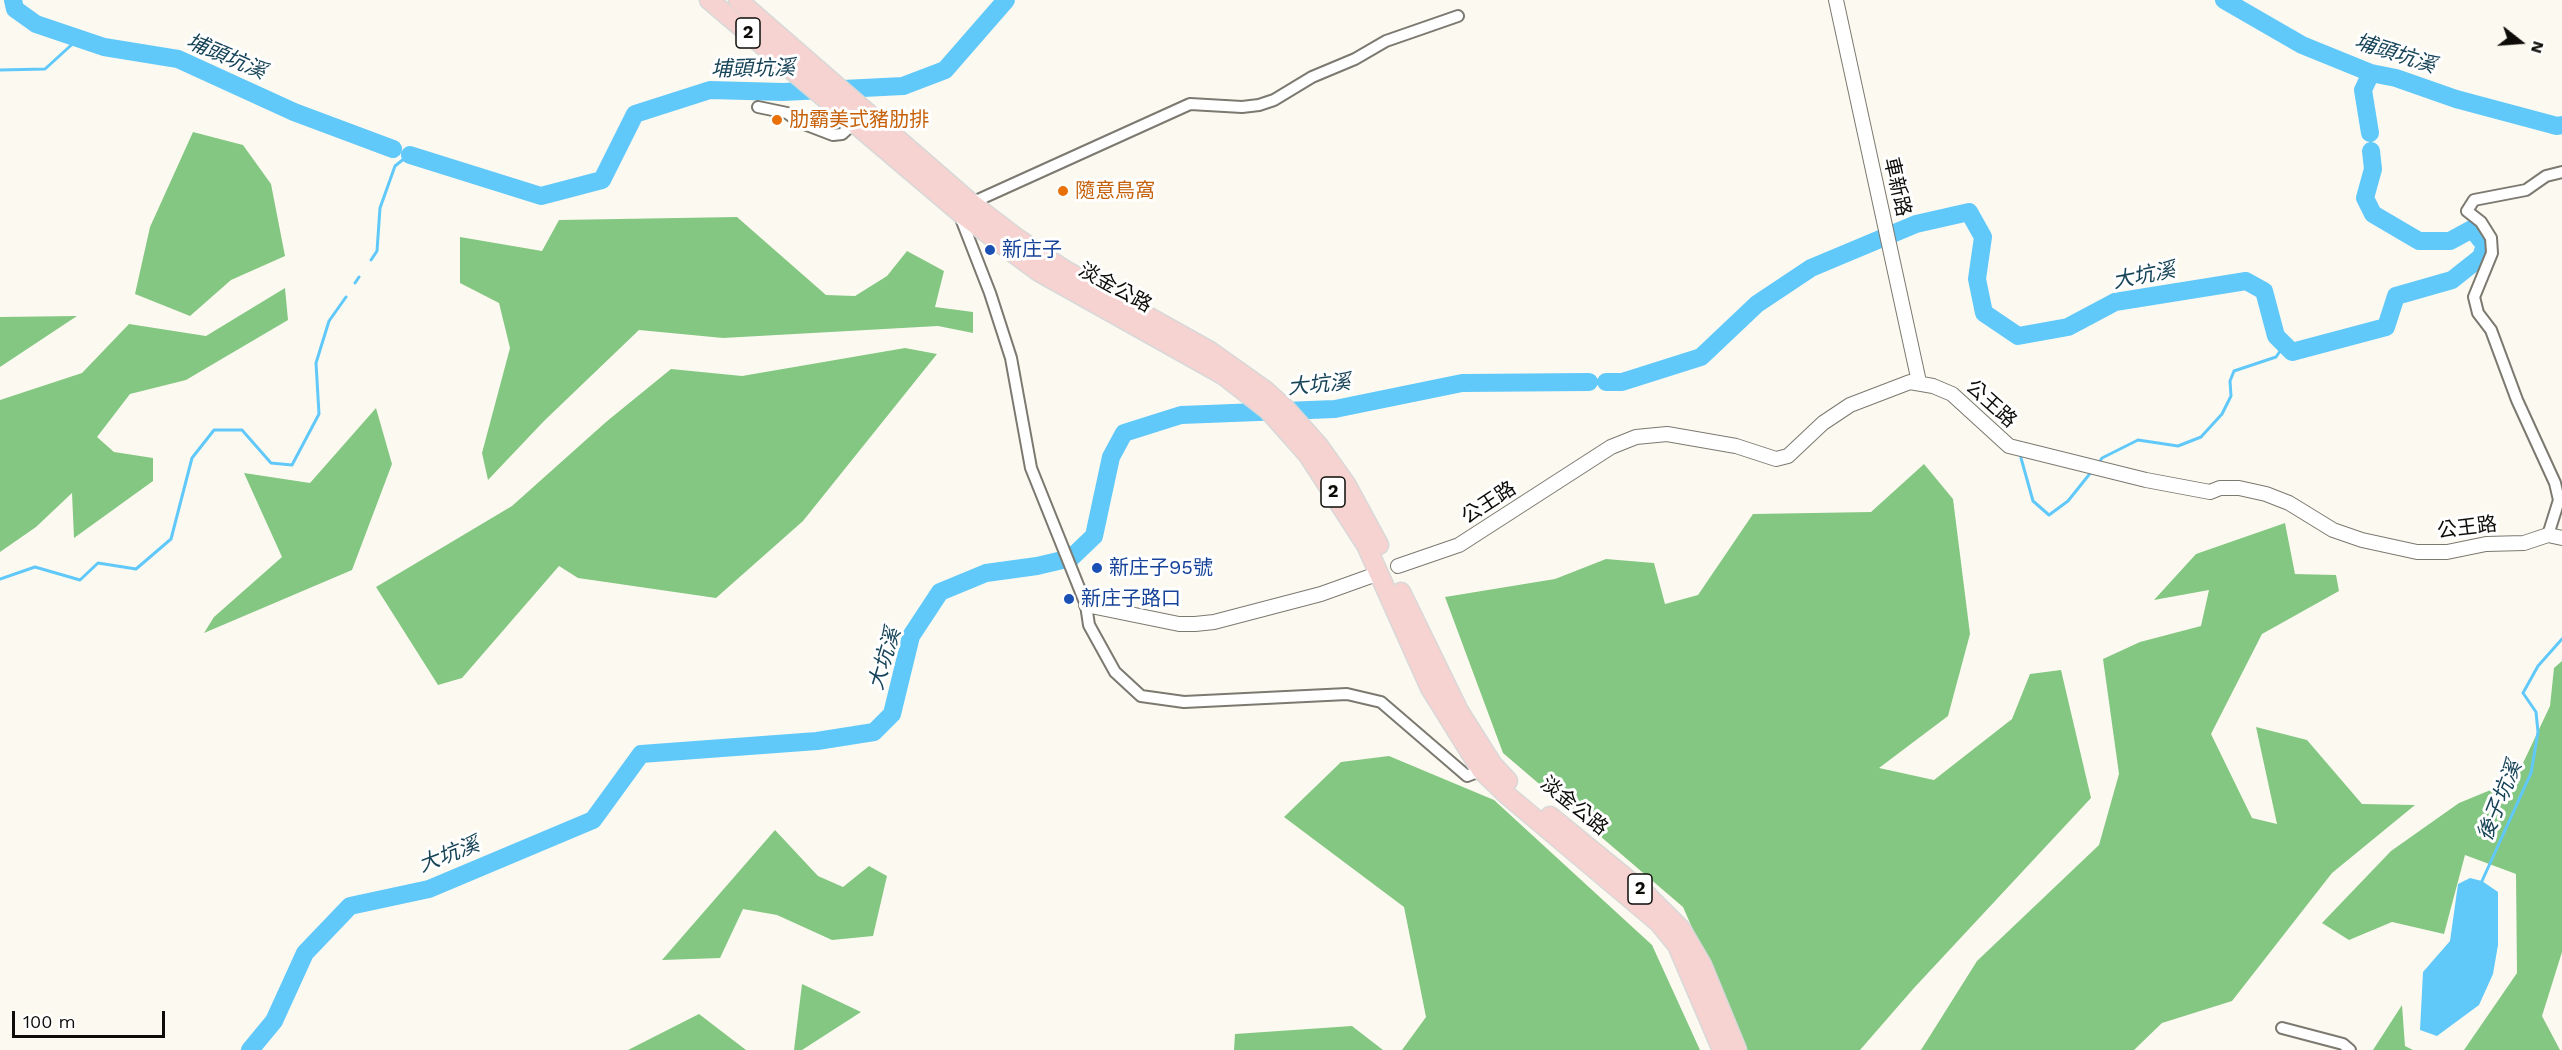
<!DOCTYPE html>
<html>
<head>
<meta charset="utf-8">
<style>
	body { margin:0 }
	#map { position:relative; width:2562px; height:1050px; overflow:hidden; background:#fcfaf0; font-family:"Work Sans",sans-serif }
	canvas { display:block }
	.north { position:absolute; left:2490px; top:12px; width:60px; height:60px; -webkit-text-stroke:4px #fff; paint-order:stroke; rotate:107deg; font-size:16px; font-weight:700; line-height:24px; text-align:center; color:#0d0c09 }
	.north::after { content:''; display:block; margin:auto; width:21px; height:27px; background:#0d0c09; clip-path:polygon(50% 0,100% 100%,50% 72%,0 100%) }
	.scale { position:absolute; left:12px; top:1011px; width:153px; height:27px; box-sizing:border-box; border:3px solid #0d0c09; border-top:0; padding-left:8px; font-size:18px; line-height:21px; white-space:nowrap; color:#0d0c09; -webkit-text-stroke:4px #fff; paint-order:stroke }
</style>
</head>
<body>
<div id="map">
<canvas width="2562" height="1050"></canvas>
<div class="north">N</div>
<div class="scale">100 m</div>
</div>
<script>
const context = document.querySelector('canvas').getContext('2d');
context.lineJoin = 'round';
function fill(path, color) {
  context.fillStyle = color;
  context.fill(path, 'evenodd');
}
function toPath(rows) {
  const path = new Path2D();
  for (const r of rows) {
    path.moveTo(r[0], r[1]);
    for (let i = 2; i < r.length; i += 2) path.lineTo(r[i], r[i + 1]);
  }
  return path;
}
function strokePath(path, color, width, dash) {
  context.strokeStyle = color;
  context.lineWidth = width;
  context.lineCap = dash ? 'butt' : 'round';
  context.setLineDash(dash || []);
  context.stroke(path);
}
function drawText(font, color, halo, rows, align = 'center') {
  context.font = font + ' "Work Sans","Noto Sans TC",sans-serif';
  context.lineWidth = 6;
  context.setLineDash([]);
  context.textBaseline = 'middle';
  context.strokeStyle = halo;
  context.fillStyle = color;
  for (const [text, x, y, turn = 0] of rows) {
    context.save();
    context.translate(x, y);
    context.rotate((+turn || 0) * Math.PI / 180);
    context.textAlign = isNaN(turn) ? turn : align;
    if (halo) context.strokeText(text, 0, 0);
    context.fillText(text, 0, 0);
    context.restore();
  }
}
const forest = toPath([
	[193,132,243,145,271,184,285,256,231,280,190,316,135,294,150,227],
	[737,217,826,295,855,296,887,276,907,251,944,271,935,307,973,312,973,333,938,326,723,338,639,330,544,421,488,480,482,453,510,348,499,303,460,283,460,237,542,251,559,220],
	[285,288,288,320,186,380,130,394,97,437,114,452,153,458,153,481,74,538,72,493,36,527,0,552,0,400,82,373,129,324,206,336],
	[77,316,0,367,0,317],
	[905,348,937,354,803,521,716,598,578,578,559,566,462,678,438,685,376,587,512,506,606,422,671,369,742,376],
	[376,408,392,464,352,570,204,633,214,617,282,557,244,473,310,483],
	[1924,464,1953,499,1970,634,1948,716,1879,768,1934,780,2012,719,2030,674,2061,670,2091,798,1914,988,1860,1050,1746,1050,1683,907,1503,753,1445,597,1555,579,1606,559,1654,563,1665,604,1698,595,1753,514,1871,512],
	[2285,523,2295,574,2336,575,2339,591,2262,634,2211,734,2252,818,2277,824,2256,727,2307,740,2362,804,2415,805,2332,873,2232,1001,2162,1023,2134,1050,1921,1050,1977,961,2099,845,2119,774,2103,659,2140,642,2201,626,2209,590,2154,600,2196,554],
	[2562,661,2562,952,2542,1016,2560,1050,2464,1050,2517,973,2516,874,2465,855,2444,934,2392,922,2349,940,2322,923,2391,851,2459,803,2515,780,2550,706,2554,668],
	[1389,756,1494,800,1652,945,1700,1050,1402,1050,1426,1017,1404,907,1284,817,1341,762],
	[775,830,818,876,843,887,869,866,887,876,873,936,832,940,777,915,743,909,720,958,662,960],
	[802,984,861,1012,802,1050,794,1050],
	[2402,1005,2405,1046,2413,1050,2373,1050],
	[699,1014,746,1050,628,1050],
	[1352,1026,1383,1050,1234,1050,1235,1034]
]);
const water = toPath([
	[2470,878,2482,881,2498,892,2498,945,2493,974,2479,1005,2437,1036,2420,1030,2423,972,2450,941,2458,884]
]);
const stream = toPath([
	[0,70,45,69,79,38],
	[371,260,377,251,380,208,395,166,405,158,429,161],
	[355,283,359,277],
	[2021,458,2033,501,2049,515,2068,501,2092,471],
	[2098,464,2102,458,2138,440,2178,446,2201,437,2222,414,2231,396,2230,381,2234,371,2276,357,2285,344],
	[0,579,35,567,80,580,98,563,136,569,171,539,192,458,214,430,242,430,271,463,292,465,319,414,316,363,329,321,346,297],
	[2482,881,2531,773,2538,732,2536,712,2523,693,2538,666,2562,639]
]);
const river = toPath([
	[13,0,15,9,36,24,104,47,178,59,294,112,393,149],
	[2224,0,2302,45,2371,73,2396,78,2456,99,2557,126,2562,125],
	[2370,133,2363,90,2371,73],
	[410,155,541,196,602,180,635,114,710,90,783,92,903,86,945,70,1006,0],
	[1606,382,1622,382,1701,357,1757,304,1811,268,1916,224,1969,212,1983,237,1977,279,1984,313,2018,336,2068,327,2115,302,2246,281,2264,291,2276,336,2292,352,2386,327,2396,296,2452,280,2481,257,2485,245,2472,229,2450,241,2419,241,2373,214,2365,198,2373,169,2371,151],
	[250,1050,274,1021,305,953,350,906,429,889,593,820,641,754,817,741,874,732,892,714,911,636,940,592,986,573,1037,566,1071,558,1094,536,1111,457,1124,433,1181,415,1335,409,1462,383,1589,382]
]);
const minor = toPath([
	[758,107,787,113,799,122,833,135,842,134,854,123],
	[967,205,1190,104,1242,107,1259,105,1274,100,1312,77,1355,59,1386,41,1458,16],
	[960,216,990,293,1011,358,1031,468,1086,605,1089,625,1115,672,1141,696,1184,702,1347,694,1381,702,1467,776,1485,769],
	[2548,535,2559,500,2555,483,2517,400,2491,330,2478,313,2474,297,2492,253,2491,238,2481,222,2467,211,2474,200,2526,190,2546,176,2562,172],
	[2282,1028,2343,1044,2350,1050]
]);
const tertiary = toPath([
	[1836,0,1919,382],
	[1398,566,1459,545,1611,447,1636,437,1667,434,1736,446,1776,459,1788,456,1823,423,1850,405,1910,382,1933,386,1952,394,2009,446,2146,480,2210,492,2220,488,2239,488,2266,494,2289,503,2333,530,2362,540,2417,552,2447,552,2486,544,2524,543,2548,535,2562,538],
	[1086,605,1179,624,1195,624,1214,622,1321,594,1374,575]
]);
const primary = toPath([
	[709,0,959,212,1016,255,1039,272,1223,375,1268,410,1308,455,1366,545,1430,688,1481,770,1507,795,1659,923,1677,945,1722,1050],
	[738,0,970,202,1017,238,1065,270,1210,351,1265,390,1286,409,1319,446,1346,484,1379,545],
	[1401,592,1459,711,1493,765,1508,781],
	[1550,816,1648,896,1681,929,1702,965,1737,1050]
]);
const markers = [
	[777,120,6,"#e8710a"],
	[1063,191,6,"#e8710a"],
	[990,250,6,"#1a4fb4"],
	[1097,568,6,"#1a4fb4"],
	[1069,599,6,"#1a4fb4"]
];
const shields = [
	[748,33,24],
	[1333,492,24],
	[1640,889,24]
];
const shieldNames = [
	["2",748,33],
	["2",1333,492],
	["2",1640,889]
];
const foodNames = [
	["肋霸美式豬肋排",789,120],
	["隨意鳥窩",1075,191]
];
const streetNames = [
	["車新路",1897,187,77],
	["淡金公路",1115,288,29],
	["公王路",1991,404,42],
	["公王路",1489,503,-33],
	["公王路",2467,528,-7],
	["淡金公路",1574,806,39]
];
const transitNames = [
	["新庄子",1002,250],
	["新庄子95號",1109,568],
	["新庄子路口",1081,599]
];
const waterNames = [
	["埔頭坑溪",2395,54,18],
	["埔頭坑溪",226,57,23],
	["埔頭坑溪",753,69,-1],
	["大坑溪",2144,276,-11],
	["大坑溪",1319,385,-5],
	["大坑溪",885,659,-73],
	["後子坑溪",2500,801,-68],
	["大坑溪",449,855,-21]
];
fill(forest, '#84c782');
fill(water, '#61c8fa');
strokePath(stream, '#61c8fa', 3);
strokePath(river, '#61c8fa', 18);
strokePath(minor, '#7b7970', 14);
strokePath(tertiary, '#7b7970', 16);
strokePath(primary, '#d8d8d8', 21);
strokePath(minor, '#fff', 10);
strokePath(tertiary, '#fff', 14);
strokePath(primary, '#f6d3d0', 18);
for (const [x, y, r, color] of markers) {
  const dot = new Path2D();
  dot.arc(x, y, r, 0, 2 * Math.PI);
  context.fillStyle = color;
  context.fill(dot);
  strokePath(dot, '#fff', 2);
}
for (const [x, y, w] of shields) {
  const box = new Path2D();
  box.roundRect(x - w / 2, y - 15, w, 30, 4.5);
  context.fillStyle = '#fff';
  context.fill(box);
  strokePath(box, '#0d0c09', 1.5);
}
drawText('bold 18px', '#0d0c09', null, shieldNames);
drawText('20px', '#c56008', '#fff', foodNames, 'left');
drawText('20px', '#0d0c09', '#fff', streetNames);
drawText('20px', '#164399', '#fff', transitNames, 'left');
drawText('italic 21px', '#174458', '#fff', waterNames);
</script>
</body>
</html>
